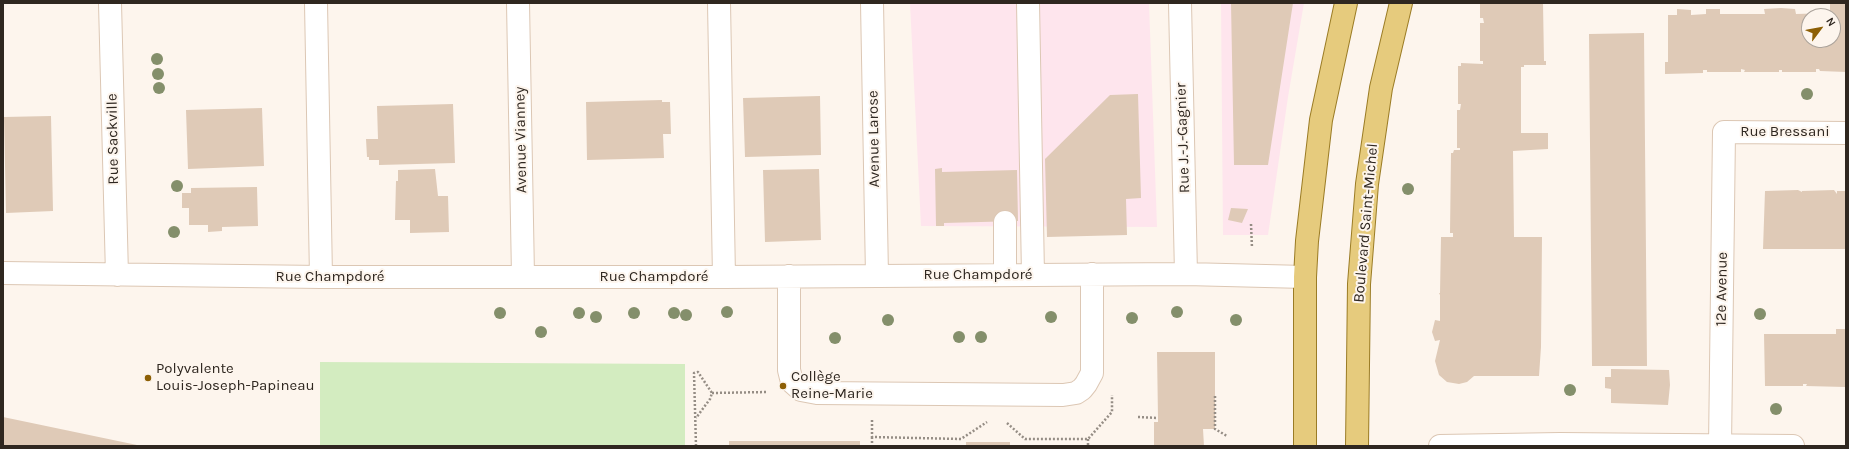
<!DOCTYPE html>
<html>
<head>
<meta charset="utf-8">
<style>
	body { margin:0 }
	#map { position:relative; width:1849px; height:449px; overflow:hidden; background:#fdf5ed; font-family:Karla,sans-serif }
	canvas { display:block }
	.frame { position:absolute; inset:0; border:4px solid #2f2720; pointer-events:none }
	.north { position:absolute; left:1801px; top:8px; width:40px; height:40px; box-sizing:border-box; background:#fdf5ed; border:1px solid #aba39b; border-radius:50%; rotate:58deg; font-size:11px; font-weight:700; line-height:16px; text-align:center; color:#2f2720 }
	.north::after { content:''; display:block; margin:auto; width:14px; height:18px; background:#8d5f05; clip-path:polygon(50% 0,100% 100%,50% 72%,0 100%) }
</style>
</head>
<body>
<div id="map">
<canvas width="1849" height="449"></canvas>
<div class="frame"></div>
<div class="north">N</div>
</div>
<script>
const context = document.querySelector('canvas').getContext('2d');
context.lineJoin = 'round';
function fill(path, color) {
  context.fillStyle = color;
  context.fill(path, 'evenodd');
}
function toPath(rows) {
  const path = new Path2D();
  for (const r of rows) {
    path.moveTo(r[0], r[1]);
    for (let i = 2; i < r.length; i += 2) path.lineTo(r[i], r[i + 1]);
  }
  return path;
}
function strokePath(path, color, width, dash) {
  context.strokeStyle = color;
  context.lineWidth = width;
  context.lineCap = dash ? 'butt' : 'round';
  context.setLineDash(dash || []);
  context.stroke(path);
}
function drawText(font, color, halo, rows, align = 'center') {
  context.font = font + ' Karla,sans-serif';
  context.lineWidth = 4;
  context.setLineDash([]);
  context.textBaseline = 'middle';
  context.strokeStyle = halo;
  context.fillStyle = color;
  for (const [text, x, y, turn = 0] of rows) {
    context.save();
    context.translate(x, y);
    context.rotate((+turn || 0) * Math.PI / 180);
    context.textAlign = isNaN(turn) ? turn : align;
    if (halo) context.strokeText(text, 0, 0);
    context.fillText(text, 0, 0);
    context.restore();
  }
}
const commercial = toPath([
	[910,3,1149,3,1157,227,921,226],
	[1221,3,1304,3,1288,97,1268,235,1223,235]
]);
const green = toPath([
	[320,362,685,364,685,446,320,446]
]);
const building = toPath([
	[1231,3,1293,3,1268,165,1234,165],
	[1480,3,1543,3,1544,61,1546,61,1546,65,1524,65,1524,67,1521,67,1521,133,1548,133,1548,149,1513,151,1514,237,1542,237,1541,347,1539,376,1474,376,1467,382,1459,384,1447,382,1439,375,1435,361,1440,340,1435,341,1432,332,1435,320,1440,321,1440,295,1439,293,1440,293,1441,237,1453,237,1453,233,1450,233,1451,153,1453,153,1454,150,1460,150,1460,148,1457,148,1457,110,1460,110,1461,104,1458,104,1458,66,1461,66,1461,63,1483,64,1483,61,1480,61,1480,23,1484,23,1483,18,1480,18],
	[1830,3,1846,3,1846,72,1820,71,1819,69,1816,69,1816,72,1782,72,1782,70,1779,70,1779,72,1744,72,1745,70,1741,69,1741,72,1707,72,1707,70,1703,70,1703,73,1665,74,1665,62,1668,62,1668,15,1677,15,1677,9,1691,10,1691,15,1706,14,1706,9,1720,9,1720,14,1765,14,1764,9,1781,8,1795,9,1796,14,1830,13],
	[1809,16,1833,16,1833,40,1809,40],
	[1644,33,1647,366,1592,366,1589,34],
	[1138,94,1141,198,1126,199,1127,235,1047,237,1045,159,1110,95],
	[820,96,821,155,745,157,743,98],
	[662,100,662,102,670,102,671,134,663,134,664,158,587,160,586,102],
	[453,104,455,163,379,165,379,160,369,160,369,157,367,157,366,139,378,139,377,106],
	[262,108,264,166,188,169,186,110],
	[51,116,53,211,6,213,4,117],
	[942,168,942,172,1017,170,1018,221,944,223,944,226,936,226,935,169],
	[435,169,438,196,448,196,449,232,410,233,410,220,395,220,396,181,398,181,398,170],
	[819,169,821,240,765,242,763,170],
	[257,187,258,226,222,227,222,231,208,232,208,225,189,225,189,208,182,208,182,193,191,193,191,188],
	[1798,190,1802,192,1802,191,1834,190,1837,194,1837,191,1846,191,1846,249,1763,249,1765,191],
	[1231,208,1248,209,1242,223,1228,220],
	[1836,329,1846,329,1845,387,1806,386,1807,384,1803,384,1803,386,1765,386,1764,334,1836,334],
	[1157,352,1215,352,1215,429,1203,429,1204,446,1154,446,1154,422,1158,422,1158,418],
	[1611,369,1669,370,1670,385,1668,405,1611,403,1611,389,1605,388,1605,377,1611,377],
	[3,417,137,445,137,446,3,446],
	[729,441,860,441,860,446,729,446],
	[966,442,1010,442,1010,446,966,446]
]);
const path = toPath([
	[1251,224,1252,248],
	[712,393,768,392],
	[1215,396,1215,429,1227,436],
	[1138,417,1158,418],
	[872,420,872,437,961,439,987,422],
	[1007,423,1025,439,1088,439,1112,412,1112,395],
	[872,437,872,446],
	[1088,439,1088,446],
	[696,446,694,373,698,372,712,393,710,399,696,418]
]);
const minor = toPath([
	[110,3,117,275],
	[316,3,321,277],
	[518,3,523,276],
	[719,3,724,277],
	[872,3,877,276],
	[1028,3,1033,275],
	[1180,3,1186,274],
	[1005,222,1005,275],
	[3,273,321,277,724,277,1186,274,1305,277],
	[789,276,789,370,792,382,801,390,817,393,1063,395,1076,393,1082,389,1086,384,1092,373,1092,274],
	[1440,446,1560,444,1793,446],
	[1720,446,1724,132,1846,133]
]);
const major = toPath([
	[1305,446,1305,277,1307,241,1321,120,1346,3],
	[1357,446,1359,284,1367,184,1381,88,1401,3]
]);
const trees = [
	[157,59],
	[158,74],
	[159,88],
	[1807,94],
	[177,186],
	[1408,189],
	[174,232],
	[727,312],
	[1177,312],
	[500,313],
	[579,313],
	[634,313],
	[674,313],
	[1760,314],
	[686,315],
	[596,317],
	[1051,317],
	[1132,318],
	[888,320],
	[1236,320],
	[541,332],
	[959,337],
	[981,337],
	[835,338],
	[1570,390],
	[1776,409]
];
const markers = [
	[148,378,4,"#8d5f05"],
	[783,386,4,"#8d5f05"]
];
const streetNames = [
	["Rue Bressani",1785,132],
	["Rue J.-J.-Gagnier",1183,138,-92],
	["Rue Sackville",113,139,-91],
	["Avenue Larose",874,139,-91],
	["Avenue Vianney",521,140,-91],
	["Boulevard Saint-Michel",1366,223,-85],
	["Rue Champdoré",978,275],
	["Rue Champdoré",330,277],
	["Rue Champdoré",654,277],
	["12e Avenue",1722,289,-89]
];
const poiNames = [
	["Polyvalente",156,369],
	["Louis-Joseph-Papineau",156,386],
	["Collège",791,377],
	["Reine-Marie",791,394]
];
fill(commercial, '#fee5ed');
fill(green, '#d3ecc0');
fill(building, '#dfcab7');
strokePath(minor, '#dcc7b4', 24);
strokePath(major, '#9b7c25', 24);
strokePath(path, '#958d85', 2.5, [2, 2]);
strokePath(minor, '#fff', 22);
strokePath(major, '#e6cb7d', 22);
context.fillStyle = '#848f6b';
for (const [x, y] of trees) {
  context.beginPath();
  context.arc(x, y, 6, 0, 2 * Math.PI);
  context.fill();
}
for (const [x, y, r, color] of markers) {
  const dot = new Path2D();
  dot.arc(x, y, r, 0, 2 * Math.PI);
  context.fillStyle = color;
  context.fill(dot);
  strokePath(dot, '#fdf5ed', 1.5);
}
drawText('15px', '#2f2720', '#fdf5ed', streetNames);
drawText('15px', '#2f2720', '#fdf5ed', poiNames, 'left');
</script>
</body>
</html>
